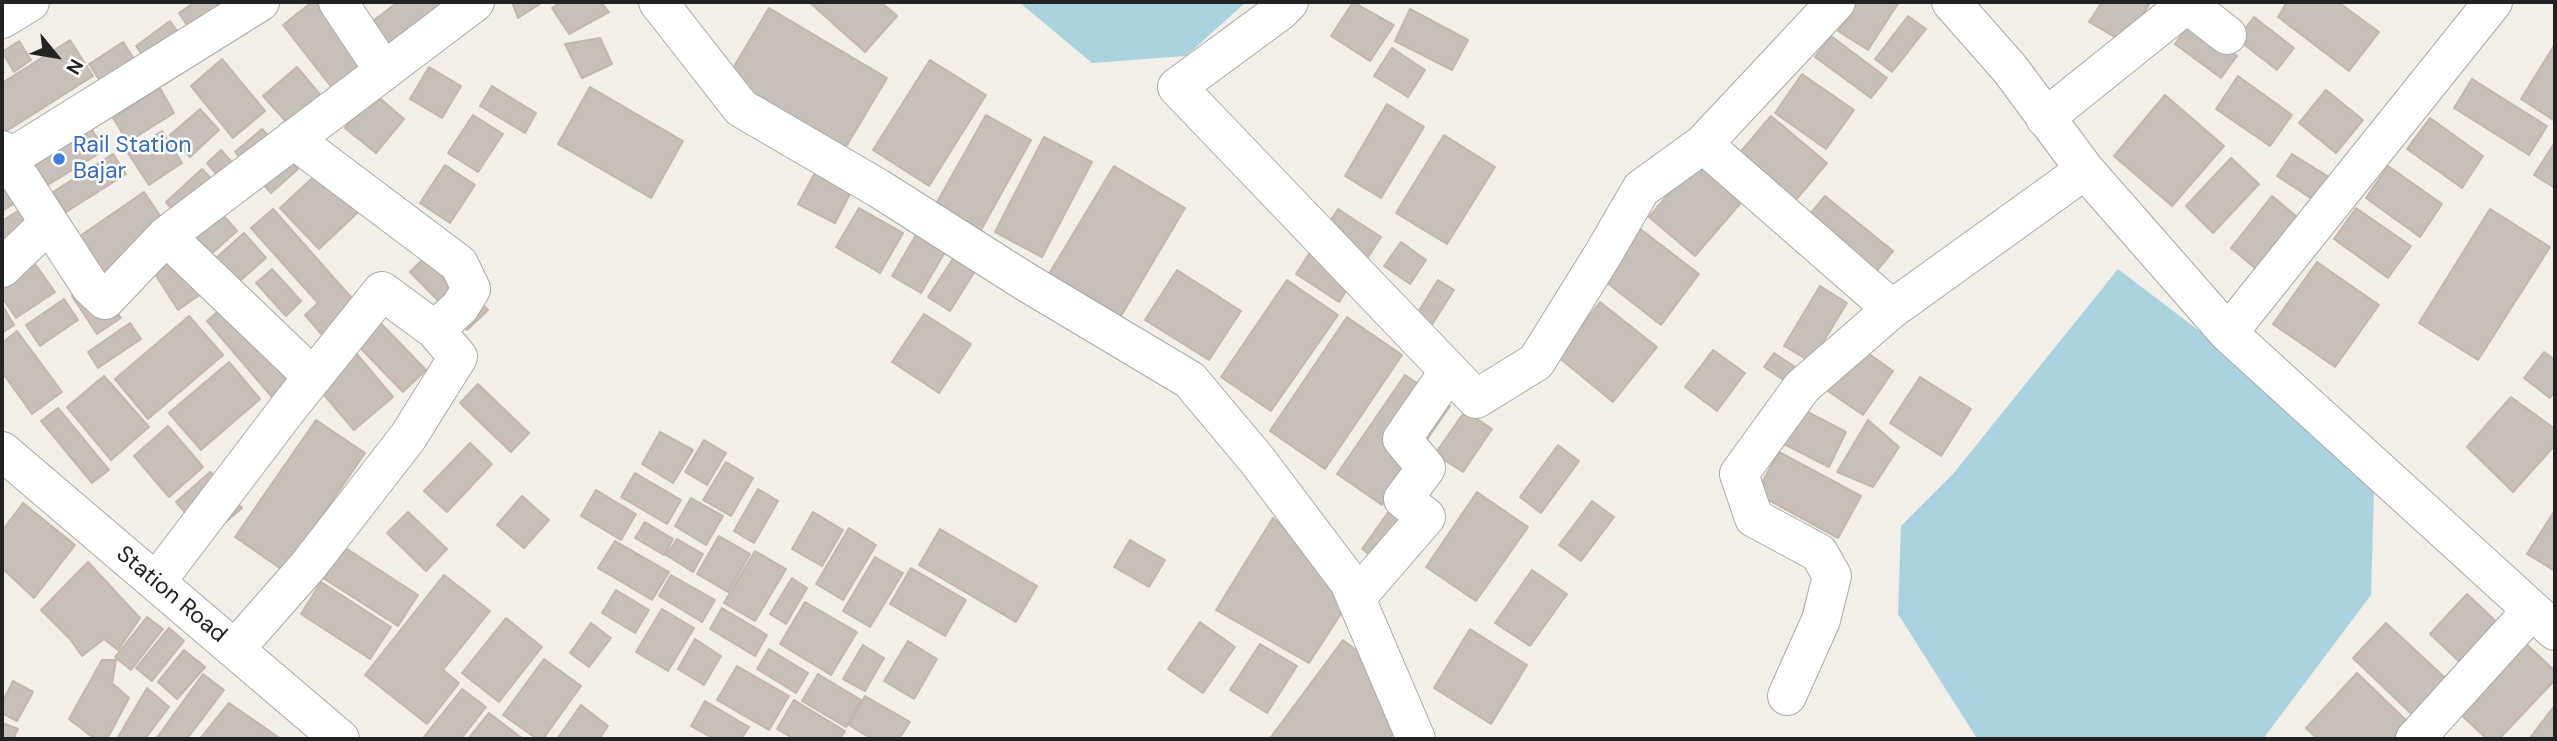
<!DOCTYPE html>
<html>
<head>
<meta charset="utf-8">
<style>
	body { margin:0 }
	#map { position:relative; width:2557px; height:741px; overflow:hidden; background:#f2efe9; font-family:"DM Sans",sans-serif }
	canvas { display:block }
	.frame { position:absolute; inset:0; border:4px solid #222; pointer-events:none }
	.north { position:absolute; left:21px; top:21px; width:70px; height:70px; -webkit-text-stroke:5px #fff; paint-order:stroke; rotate:120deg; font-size:19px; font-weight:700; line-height:28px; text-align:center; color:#222 }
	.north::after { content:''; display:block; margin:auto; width:24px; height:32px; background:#222; clip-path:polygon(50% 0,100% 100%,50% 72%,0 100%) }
</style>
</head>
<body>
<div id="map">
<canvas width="2557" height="741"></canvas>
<div class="frame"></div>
<div class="north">N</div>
</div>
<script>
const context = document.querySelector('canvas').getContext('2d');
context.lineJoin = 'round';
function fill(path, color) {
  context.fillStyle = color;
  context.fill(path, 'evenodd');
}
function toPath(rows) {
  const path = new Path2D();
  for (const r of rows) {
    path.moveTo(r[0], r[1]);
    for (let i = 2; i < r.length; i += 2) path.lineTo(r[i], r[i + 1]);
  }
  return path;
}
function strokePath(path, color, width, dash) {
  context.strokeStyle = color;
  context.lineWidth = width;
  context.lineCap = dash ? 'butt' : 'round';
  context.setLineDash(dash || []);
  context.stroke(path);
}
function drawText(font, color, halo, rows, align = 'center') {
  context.font = font + ' "DM Sans",sans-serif';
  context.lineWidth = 5;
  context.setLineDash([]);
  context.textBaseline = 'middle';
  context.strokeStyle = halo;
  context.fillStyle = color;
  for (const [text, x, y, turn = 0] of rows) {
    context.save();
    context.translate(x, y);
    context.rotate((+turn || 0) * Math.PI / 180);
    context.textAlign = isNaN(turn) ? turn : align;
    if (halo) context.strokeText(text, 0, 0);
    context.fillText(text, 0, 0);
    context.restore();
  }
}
const water = toPath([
	[1019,2,1246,2,1186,56,1092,63],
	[2118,269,2256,374,2374,491,2371,595,2263,739,1982,739,1976,737,1898,614,1901,526,1953,474]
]);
const building = toPath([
	[195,2,279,2,204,51,179,13,195,2],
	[312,2,326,2,381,72,343,102,283,25,312,2],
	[398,2,458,2,390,58,366,26,398,2],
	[512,2,543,2,518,18,512,2],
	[561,2,601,2,609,12,569,34,552,8,561,2],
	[809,2,881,2,897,16,865,52,809,2],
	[1353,2,1394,25,1370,61,1331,36,1353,2],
	[1857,2,1899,2,1868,50,1838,31,1857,2],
	[2102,2,2148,2,2150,3,2125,43,2089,22,2102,2],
	[2287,2,2338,2,2379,32,2349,71,2278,17,2287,2],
	[769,8,887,78,844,150,726,80,769,8],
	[1410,9,1468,40,1452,70,1395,41,1410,9],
	[1908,16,1926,29,1892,72,1875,59,1908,16],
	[2254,17,2294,48,2277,70,2237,39,2254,17],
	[170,21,198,60,164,85,136,46,170,21],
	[2190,22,2237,56,2221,78,2175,44,2190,22],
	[1831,36,1887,78,1871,98,1815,57,1831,36],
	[600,38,612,64,582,78,565,44,600,38],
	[70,40,93,76,2,134,2,83,70,40],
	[19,41,31,60,14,72,2,52,19,41],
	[123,42,143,73,109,95,89,64,123,42],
	[2555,44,2555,121,2521,99,2555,44],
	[1392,48,1425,70,1408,97,1374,76,1392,48],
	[222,59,265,111,233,138,191,86,222,59],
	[930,60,986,95,929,186,873,150,930,60],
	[297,67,323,98,290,126,263,96,297,67],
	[429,67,461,86,442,118,410,99,429,67],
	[1802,74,1854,110,1826,149,1775,113,1802,74],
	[2238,76,2292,115,2270,146,2216,109,2238,76],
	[2472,79,2547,126,2529,155,2454,108,2472,79],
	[492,86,536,113,525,133,480,106,492,86],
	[590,87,683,141,651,198,558,144,590,87],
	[160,88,174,113,128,142,113,118,160,88],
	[2326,90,2363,120,2336,153,2299,123,2326,90],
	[375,94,404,119,376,153,345,128,375,94],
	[2165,95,2224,146,2172,206,2114,156,2165,95],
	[1387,104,1424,127,1381,198,1345,176,1387,104],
	[200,109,219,130,190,157,170,135,200,109],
	[473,115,503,134,478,172,448,153,473,115],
	[986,115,1031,140,981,230,936,204,986,115],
	[1771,116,1827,163,1789,208,1732,162,1771,116],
	[2430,118,2483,156,2462,188,2407,149,2430,118],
	[90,127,105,150,46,186,32,163,90,127],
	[262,129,298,169,271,193,235,152,262,129],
	[162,131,182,163,149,185,128,153,162,131],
	[1444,135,1495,167,1447,244,1396,213,1444,135],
	[1044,137,1092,162,1042,257,995,232,1044,137],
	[2555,142,2555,188,2534,175,2555,142],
	[221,150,251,184,236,197,207,163,221,150],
	[113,154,126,174,66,212,53,192,113,154],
	[2292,154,2329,177,2315,201,2277,176,2292,154],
	[334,158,372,199,319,249,280,208,334,158],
	[2231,158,2259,184,2213,233,2186,206,2231,158],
	[1698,159,1744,199,1695,256,1649,217,1698,159],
	[445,165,475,185,450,223,420,203,445,165],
	[1114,166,1185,208,1121,316,1049,274,1114,166],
	[2388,166,2442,204,2420,237,2366,198,2388,166],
	[202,169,227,196,189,230,166,202,202,169],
	[816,171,852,190,835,223,798,204,816,171],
	[2,183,32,192,2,211,2,183],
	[144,192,169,229,100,277,74,240,144,192],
	[43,195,57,217,2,248,2,221,43,195],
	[1825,196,1893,251,1871,278,1803,223,1825,196],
	[2272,196,2297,217,2256,269,2231,248,2272,196],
	[859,208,903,233,880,273,836,247,859,208],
	[2356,208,2411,246,2388,278,2334,239,2356,208],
	[273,209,357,304,322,335,305,315,318,303,251,228,273,209],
	[1338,209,1381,237,1339,302,1296,274,1338,209],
	[2490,209,2550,247,2478,360,2419,323,2490,209],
	[222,214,237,231,200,264,185,247,222,214],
	[1635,225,1699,274,1661,325,1597,275,1635,225],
	[244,233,266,258,219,299,198,274,244,233],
	[916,235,945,252,921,293,892,276,916,235],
	[1401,242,1426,260,1410,284,1384,266,1401,242],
	[173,246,204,292,178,310,148,263,173,246],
	[431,251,488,310,467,330,410,272,431,251],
	[956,254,977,268,950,311,928,297,956,254],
	[2317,262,2379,305,2335,367,2273,324,2317,262],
	[35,264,55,292,16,318,2,297,2,287,35,264],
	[272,269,301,301,286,316,256,283,272,269],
	[1177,270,1241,311,1209,360,1145,320,1177,270],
	[95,280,121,318,97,334,72,296,95,280],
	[1287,280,1338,315,1271,411,1221,377,1287,280],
	[1438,280,1454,290,1424,337,1409,327,1438,280],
	[1820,286,1847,303,1811,362,1784,346,1820,286],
	[64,299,78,320,40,346,26,325,64,299],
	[232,299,314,395,289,417,207,321,232,299],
	[1600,302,1657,347,1613,402,1557,356,1600,302],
	[2,305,14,325,2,333,2,305],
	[364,306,426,370,403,392,341,328,364,306],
	[924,314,971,344,939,393,892,362,924,314],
	[189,316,223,355,148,419,115,379,189,316],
	[1347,317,1402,355,1325,469,1270,431,1347,317],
	[130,323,141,339,98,368,88,352,130,323],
	[17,331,62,392,32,414,2,372,2,343,17,331],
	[340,334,393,397,354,430,301,368,340,334],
	[1855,344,1893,371,1863,415,1825,389,1855,344],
	[1713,350,1745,373,1717,411,1685,387,1713,350],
	[2544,352,2555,360,2555,391,2550,398,2524,378,2544,352],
	[1774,353,1804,373,1794,387,1764,367,1774,353],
	[229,362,260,399,201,450,169,413,229,362],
	[1405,375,1450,406,1382,505,1337,474,1405,375],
	[104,376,149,427,111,460,67,407,104,376],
	[1920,377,1971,409,1941,456,1890,423,1920,377],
	[478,384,529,433,511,452,460,403,478,384],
	[2511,397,2555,429,2555,445,2513,492,2467,447,2511,397],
	[1798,407,1846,432,1829,467,1780,442,1798,407],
	[58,408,109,470,92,483,41,421,58,408],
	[1465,411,1492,429,1463,472,1435,454,1465,411],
	[316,420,365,453,284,571,235,537,316,420],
	[1868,420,1899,447,1873,487,1837,472,1868,420],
	[168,426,203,467,169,497,134,456,168,426],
	[660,432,693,450,673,483,642,464,660,432],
	[704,440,726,453,707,485,685,472,704,440],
	[470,443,492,464,447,512,424,491,470,443],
	[1558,445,1579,461,1541,513,1520,497,1558,445],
	[1779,452,1861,496,1838,538,1756,493,1779,452],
	[726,462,753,478,731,516,703,500,726,462],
	[210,472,242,508,207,538,176,502,210,472],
	[635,473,681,500,667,524,621,497,635,473],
	[758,489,778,501,754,543,734,531,758,489],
	[596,490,636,514,621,540,581,516,596,490],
	[1477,492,1528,527,1476,601,1426,567,1477,492],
	[522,496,549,520,524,548,497,525,522,496],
	[1399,497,1432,521,1395,573,1362,549,1399,497],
	[691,498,723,516,706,545,675,526,691,498],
	[1592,501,1614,517,1581,561,1559,545,1592,501],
	[23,503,75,545,34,598,2,568,2,531,23,503],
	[2555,510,2555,571,2527,554,2555,510],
	[408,512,447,549,426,571,387,533,408,512],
	[813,512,843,530,822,566,792,549,813,512],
	[1273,518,1318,556,1346,606,1309,663,1216,610,1273,518],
	[645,522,673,539,664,555,635,538,645,522],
	[849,528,876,545,843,600,816,584,849,528],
	[940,529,1037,586,1016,622,919,565,940,529],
	[719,536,750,554,728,592,697,574,719,536],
	[677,539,703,554,693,572,666,555,677,539],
	[1130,540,1165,560,1149,587,1114,567,1130,540],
	[615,541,669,572,652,600,598,568,615,541],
	[344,547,418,595,398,626,323,578,344,547],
	[755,551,786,569,755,621,724,603,755,551],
	[875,557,903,573,870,627,843,611,875,557],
	[88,562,140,618,118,650,104,639,82,656,70,639,41,610,88,562],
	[911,568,966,600,945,636,890,604,911,568],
	[1532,570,1567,594,1530,646,1495,623,1532,570],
	[444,575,490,611,443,670,459,683,427,724,365,675,444,575],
	[671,575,715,600,702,622,659,596,671,575],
	[792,578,807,588,786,624,770,614,792,578],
	[321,582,391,627,370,659,301,614,321,582],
	[616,590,649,610,635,633,602,613,616,590],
	[2467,594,2503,628,2466,668,2430,634,2467,594],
	[805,602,857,632,831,675,780,644,805,602],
	[722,608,767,635,755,656,710,629,722,608],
	[662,609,694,628,668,671,636,652,662,609],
	[147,617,163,629,131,670,115,657,147,617],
	[506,618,542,647,499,702,462,673,506,618],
	[1200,622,1235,647,1203,693,1168,669,1200,622],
	[591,623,611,638,589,667,570,653,591,623],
	[2386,623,2455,687,2421,723,2353,658,2386,623],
	[169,628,184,641,152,681,136,668,169,628],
	[1470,629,1527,665,1491,724,1434,688,1470,629],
	[695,639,721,656,704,685,678,669,695,639],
	[2521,639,2555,671,2555,680,2499,739,2487,739,2455,709,2521,639],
	[1343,640,1370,661,1394,732,1389,739,1275,739,1271,737,1343,640],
	[908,641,937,659,914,699,884,681,908,641],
	[1260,644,1297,666,1267,713,1230,690,1260,644],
	[863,645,884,658,865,691,843,679,863,645],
	[769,649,808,673,796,693,757,669,769,649],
	[184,650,205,667,177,699,158,682,184,650],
	[544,659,581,686,543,739,537,739,503,715,544,659],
	[102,660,116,660,112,683,129,698,107,739,95,739,69,719,102,660],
	[737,666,789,696,769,730,717,700,737,666],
	[2357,673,2410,724,2396,739,2318,739,2306,728,2357,673],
	[203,674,224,690,187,739,156,739,203,674],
	[818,674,861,700,846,727,802,701,818,674],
	[13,681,33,692,17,721,2,713,2,703,13,681],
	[147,688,169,707,145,739,120,739,118,737,147,688],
	[462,689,486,707,461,739,425,739,423,738,462,689],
	[865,696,910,722,899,739,872,739,849,725,865,696],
	[794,700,845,731,840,739,794,739,777,729,794,700],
	[705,701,749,727,741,739,714,739,691,726,705,701],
	[229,703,281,739,200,739,229,703],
	[581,705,608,726,599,739,557,739,581,705],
	[2555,705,2555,739,2529,739,2555,705],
	[489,713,523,739,468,739,489,713],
	[2,723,18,729,13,739,2,739,2,723]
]);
const minor = toPath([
	[338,2,384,71],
	[658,2,741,108,878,188,1026,282,1190,380,1257,460,1349,582,1416,739],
	[1289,2,1279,12,1177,87,1476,399,1536,362,1602,256,1641,189,1703,144],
	[1836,2,1703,144,1892,309],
	[1951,2,2010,69,2085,170,2228,333],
	[2493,2,2228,333,2555,631],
	[2,19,30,2],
	[2045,118,2187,4,2227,35],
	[293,139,459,264,471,289,460,307,435,330],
	[2,150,90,286,105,300,166,236,313,377],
	[2,163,260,2],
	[166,236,475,2],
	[2,268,49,223],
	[2,451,340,739],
	[156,582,289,407,382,291,435,330,458,357,408,437,308,566,235,649],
	[1356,598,1426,517,1403,499,1426,468,1402,439,1449,371],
	[1787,696,1821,620,1832,576,1819,553,1754,518,1739,474,1802,387,1892,309,2085,170],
	[2415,739,2532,610]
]);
const markers = [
	[59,159,7,"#3f7fe0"]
];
const shopNames = [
	["Rail Station",73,146],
	["Bajar",73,172]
];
const streetNames = [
	["Station Road",171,595,40]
];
fill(water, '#aad3df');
fill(building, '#c7bfb8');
strokePath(building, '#c4b6ab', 2);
strokePath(minor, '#a9a9a9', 40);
strokePath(minor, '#fff', 38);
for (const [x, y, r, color] of markers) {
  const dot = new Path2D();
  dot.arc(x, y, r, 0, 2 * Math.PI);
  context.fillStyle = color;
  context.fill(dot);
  strokePath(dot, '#fff', 2.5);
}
drawText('23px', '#366cbe', '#fff', shopNames, 'left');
drawText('23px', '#222', '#fff', streetNames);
</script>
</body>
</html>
